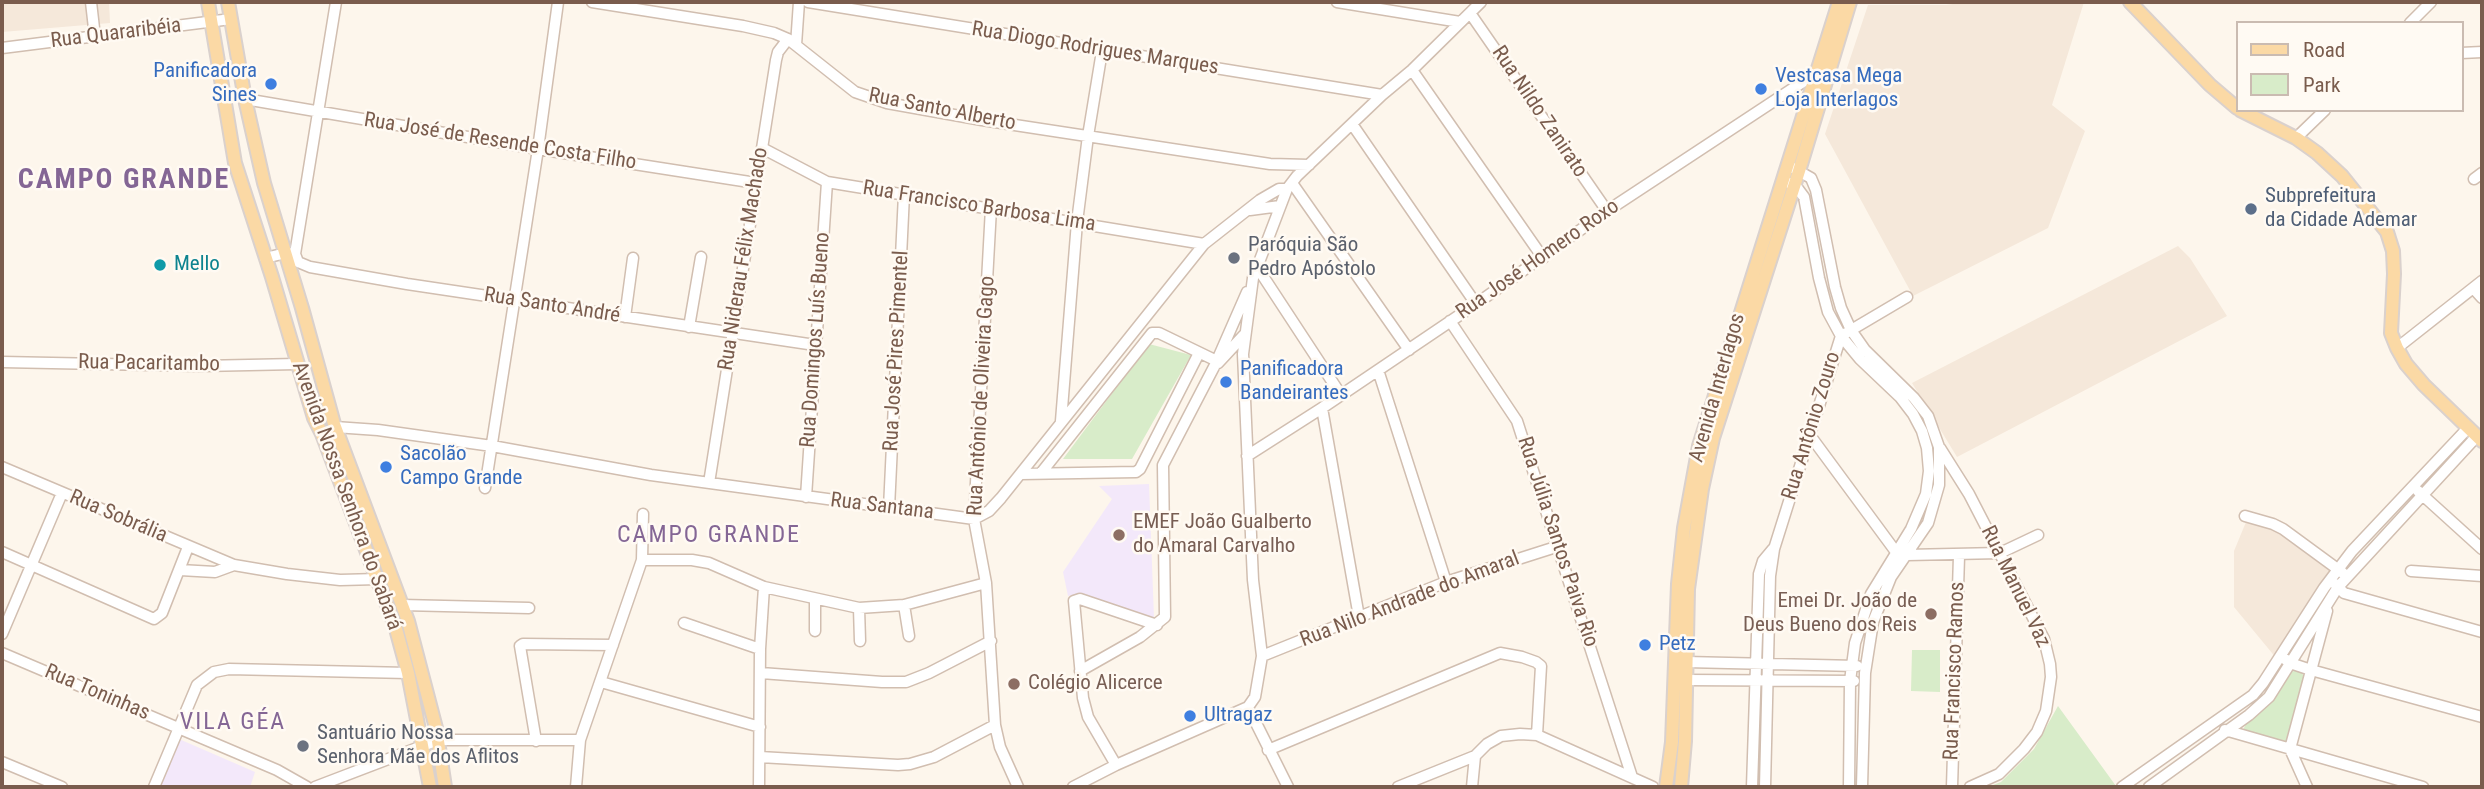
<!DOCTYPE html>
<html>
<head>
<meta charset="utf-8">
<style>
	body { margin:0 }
	#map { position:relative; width:2484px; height:789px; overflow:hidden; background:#fdf6ec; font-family:"Roboto Condensed",sans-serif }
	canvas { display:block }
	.frame { position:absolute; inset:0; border:4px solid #7a5c4d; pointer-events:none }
	.legend { position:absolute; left:2236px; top:21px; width:228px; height:91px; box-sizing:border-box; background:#fffaf3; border:2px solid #cabbb1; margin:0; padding:9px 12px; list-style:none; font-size:21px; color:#7a5c4d }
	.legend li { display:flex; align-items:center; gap:14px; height:35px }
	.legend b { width:35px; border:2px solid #cabbb1 }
</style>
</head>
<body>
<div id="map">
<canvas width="2484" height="789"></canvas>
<div class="frame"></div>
<ul class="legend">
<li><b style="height:9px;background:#fbd9a5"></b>Road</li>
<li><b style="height:19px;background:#d8ecc9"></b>Park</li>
</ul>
</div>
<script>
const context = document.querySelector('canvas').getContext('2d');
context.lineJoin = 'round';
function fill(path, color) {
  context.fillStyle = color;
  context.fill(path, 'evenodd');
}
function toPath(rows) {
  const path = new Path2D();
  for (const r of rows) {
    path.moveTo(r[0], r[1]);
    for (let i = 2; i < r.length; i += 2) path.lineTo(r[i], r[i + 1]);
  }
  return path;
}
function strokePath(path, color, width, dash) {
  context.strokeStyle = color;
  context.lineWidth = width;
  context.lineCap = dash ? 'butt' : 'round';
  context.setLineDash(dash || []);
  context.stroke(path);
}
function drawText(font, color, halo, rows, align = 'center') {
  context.font = font + ' "Roboto Condensed",sans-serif';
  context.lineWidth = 5;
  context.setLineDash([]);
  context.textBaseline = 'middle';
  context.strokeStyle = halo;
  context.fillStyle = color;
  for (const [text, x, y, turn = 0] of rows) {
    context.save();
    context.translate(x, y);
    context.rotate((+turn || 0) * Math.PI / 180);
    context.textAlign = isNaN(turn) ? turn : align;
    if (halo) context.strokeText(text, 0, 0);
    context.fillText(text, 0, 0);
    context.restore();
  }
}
const residential = toPath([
	[2,2,109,2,110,23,2,32],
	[1966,2,2084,2,2052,105,2085,131,2048,228,1913,296,1825,134,1868,5,1946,5],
	[2178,246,2190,258,2227,316,1957,457,1912,383],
	[2254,516,2347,572,2286,670,2234,607,2234,551,2246,522]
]);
const education = toPath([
	[1149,484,1154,618,1077,594,1068,596,1063,572,1112,499,1099,486],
	[179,739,255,772,250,787,159,787]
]);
const green = toPath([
	[1149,344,1191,355,1132,459,1063,459],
	[1912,650,1940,650,1940,692,1911,691],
	[2294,671,2301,672,2304,676,2287,742,2242,732,2246,724,2269,703,2289,672],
	[2058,706,2116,786,1988,787,2001,782,2034,749]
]);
const minor = toPath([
	[91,2,95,37],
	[592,2,743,26,774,33,788,39,855,92,887,103,982,120,1270,164,1309,165],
	[808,2,1382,95],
	[1337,2,1460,22],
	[1470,13,1607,211],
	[2410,23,2431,2],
	[796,45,799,2],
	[2,48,231,19],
	[2461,53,2482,52],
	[1412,70,1543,258],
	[245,99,538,149,756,183],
	[1352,124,1476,304],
	[2296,138,2325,110],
	[762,148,827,182,1204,244],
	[1793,168,1811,178,1816,190,1835,287,1841,308,1851,330,1865,350,1914,398,1928,416,1939,447,1939,485,1928,523,1891,577,1873,622,1865,673,1862,787],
	[2474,179,2482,173],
	[1292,183,1409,350],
	[1789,183,1795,185,1804,197,1819,278,1828,312,1841,336,1860,359,1900,397,1913,414,1922,431,1927,448,1929,471,1926,494,1911,529,1871,594,1855,643,1850,681,1849,787],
	[991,208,974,519,986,583,995,725,1000,747,1018,787],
	[1250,210,1280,206],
	[295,254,298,262,310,267,407,284,815,345],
	[265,258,286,253,295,254,336,2],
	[1257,267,1341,395],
	[2473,288,2482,298],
	[625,317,633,258],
	[1450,321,1517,421,1632,777],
	[689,327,701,257],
	[2397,348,2482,281],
	[2,362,201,366,297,364],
	[1218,363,1244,335],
	[1378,370,1446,582],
	[1322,408,1359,617],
	[1061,421,1077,222,1088,136,1102,51],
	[335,427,378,430,492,446,651,475,974,519,989,511,1001,498,1204,244,1260,200,1279,189,1287,189],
	[1809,434,1896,552,1907,555,2000,553,2038,535],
	[1940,448,1969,494,2044,639,2050,664,2051,677,2046,711,2037,732,2024,749,1999,774,1970,787],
	[1247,456,1322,408,1476,304,1607,211,1818,72],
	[2,467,234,565,287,574,340,580,378,579],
	[1041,473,1152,333,1159,333,1219,362],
	[1021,474,1136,472,1140,469,1199,353],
	[709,483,776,60,778,52,788,39],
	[485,488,538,149,558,2],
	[2418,491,2482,549],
	[806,497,827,182],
	[889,508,904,194],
	[2245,516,2273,524,2283,529,2343,573],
	[2,552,154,619,162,613,188,547],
	[642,560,692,560,709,563,764,587,859,608,904,605,986,583],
	[180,570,215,572,234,565],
	[2411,571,2482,576],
	[2333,582,2344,593,2482,632],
	[815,599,815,631],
	[402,605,529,608],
	[904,605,909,636],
	[859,608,860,641],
	[684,623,760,649],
	[2,634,62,493],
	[2,653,277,770,307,787],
	[1262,656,1446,582,1559,546],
	[2285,659,2290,663,2311,670,2482,717],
	[1686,662,1857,666],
	[1080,671,1140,637,1165,617,1163,465,1215,365,1247,292],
	[761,673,882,682,906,682,929,673,991,641],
	[1686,680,1854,681],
	[601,682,760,727],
	[1248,707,1288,787],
	[2225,730,2423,787],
	[536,741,520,646,523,644,613,645],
	[1268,750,1500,653,1522,657,1536,662,1541,666,1537,735],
	[760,757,898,765,910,764,934,757,995,725],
	[2,762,62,787],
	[1116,765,1088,717,1083,698,1074,601,1080,599,1157,625],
	[154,787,197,685,214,672,229,669,408,673],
	[315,787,438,740,580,740],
	[576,787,580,740,642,560,643,514],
	[759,787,760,649,764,587],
	[1073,787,1116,765,1248,707,1255,697,1262,656,1253,580,1243,354,1253,278,1287,189,1297,176,1382,95,1412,70,1481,2],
	[1398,787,1475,756,1487,744,1501,736,1520,734,1537,735,1653,787],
	[1472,787,1475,756],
	[1752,787,1759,574,1763,561,1773,549],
	[1765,787,1770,576,1774,549,1841,336,1907,297],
	[1952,787,1959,556],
	[2122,787,2253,695,2263,683,2324,588,2352,551,2468,428],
	[2149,787,2249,715,2269,697,2338,587,2477,436],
	[2307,787,2290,749,2327,611]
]);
const major = toPath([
	[208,2,235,163,272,277,314,418,322,434,396,629,408,673,430,787],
	[228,2,245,99,264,183,302,308,334,424,408,621,436,728,445,787],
	[2130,2,2210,85,2237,108],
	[2240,110,2296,138,2317,153,2342,176,2387,232,2393,251,2394,274,2391,333,2397,348,2406,364,2424,385,2482,441],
	[1666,787,1672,742,1678,584,1684,528,1699,446,1839,2],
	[1681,787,1685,741,1688,589,1702,489,1713,438,1799,171,1850,2]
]);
const markers = [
	[271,84,7,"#3f7fe0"],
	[1761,89,7,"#3f7fe0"],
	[2251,209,7,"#5c6f8a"],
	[1234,258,7,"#6b7280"],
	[160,265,7,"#0f9aa8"],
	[1226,382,7,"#3f7fe0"],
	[386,467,7,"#3f7fe0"],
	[1119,535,7,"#8d6e63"],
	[1931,614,7,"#8d6e63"],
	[1645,645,7,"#3f7fe0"],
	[1014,684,7,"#8d6e63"],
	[1190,716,7,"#3f7fe0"],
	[303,746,7,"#6b7280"]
];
const streetNames = [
	["Rua Quararibéia",116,34,-7],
	["Rua Diogo Rodrigues Marques",1095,49,9],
	["Rua Santo Alberto",942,110,11],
	["Rua Nildo Zanirato",1539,112,56],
	["Rua José de Resende Costa Filho",500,142,9],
	["Rua Francisco Barbosa Lima",979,207,9],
	["Rua Niderau Félix Machado",744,259,-81],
	["Rua José Homero Roxo",1538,260,-35],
	["Rua Santo André",552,306,9],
	["Rua Domingos Luís Bueno",816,340,-86],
	["Rua José Pires Pimentel",897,351,-87],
	["Rua Pacaritambo",149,364,1],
	["Avenida Interlagos",1718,388,-74],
	["Rua Antônio de Oliveira Gago",982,396,-87],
	["Rua Antônio Zouro",1812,426,-73],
	["Avenida Nossa Senhora do Sabará",346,496,70],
	["Rua Santana",882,507,7],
	["Rua Sobrália",118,517,23],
	["Rua Júlia Santos Paiva Rio",1557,542,72],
	["Rua Manuel Vaz",2015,587,64],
	["Rua Nilo Andrade do Amaral",1410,600,-21],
	["Rua Francisco Ramos",1955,671,-88],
	["Rua Toninhas",97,693,23]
];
const shopNames = [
	["Panificadora",257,72,"right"],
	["Sines",257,96,"right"],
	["Vestcasa Mega",1775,77],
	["Loja Interlagos",1775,101],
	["Panificadora",1240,370],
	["Bandeirantes",1240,394],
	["Sacolão",400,455],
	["Campo Grande",400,479],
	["Petz",1659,645],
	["Ultragaz",1204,716]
];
const serviceNames = [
	["Subprefeitura",2265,197],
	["da Cidade Ademar",2265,221]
];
const worshipNames = [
	["Paróquia São",1248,246],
	["Pedro Apóstolo",1248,270],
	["Santuário Nossa",317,734],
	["Senhora Mãe dos Aflitos",317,758]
];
const cultureNames = [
	["Mello",174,265]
];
const educationNames = [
	["EMEF João Gualberto",1133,523],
	["do Amaral Carvalho",1133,547],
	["Emei Dr. João de",1917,602,"right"],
	["Deus Bueno dos Reis",1917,626,"right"],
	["Colégio Alicerce",1028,684]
];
const quarterNames = [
	["CAMPO GRANDE",709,536],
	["VILA GÉA",233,723]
];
const districtNames = [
	["CAMPO GRANDE",124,181]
];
fill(residential, '#f5e8da');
fill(education, '#f3e8fa');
fill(green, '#d8ecc9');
strokePath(minor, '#d1beb0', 13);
strokePath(major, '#dad1cd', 16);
strokePath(minor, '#fff', 10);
strokePath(major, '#fbd9a5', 12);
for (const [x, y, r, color] of markers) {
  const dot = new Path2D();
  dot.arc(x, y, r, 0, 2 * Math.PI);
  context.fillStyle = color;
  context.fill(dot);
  strokePath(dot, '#fffaf3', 2.5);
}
drawText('21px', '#7a5c4d', '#fffaf3', streetNames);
drawText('21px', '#366cbe', '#fffaf3', shopNames, 'left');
drawText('21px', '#4e5e75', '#fffaf3', serviceNames, 'left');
drawText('21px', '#5b616d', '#fffaf3', worshipNames, 'left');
drawText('21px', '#0d838f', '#fffaf3', cultureNames, 'left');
drawText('21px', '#785e54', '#fffaf3', educationNames, 'left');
context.letterSpacing = '2px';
drawText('24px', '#846695', '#fffaf3', quarterNames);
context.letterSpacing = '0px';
context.letterSpacing = '2px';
drawText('bold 28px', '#846695', '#fffaf3', districtNames);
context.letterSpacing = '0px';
</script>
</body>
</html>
